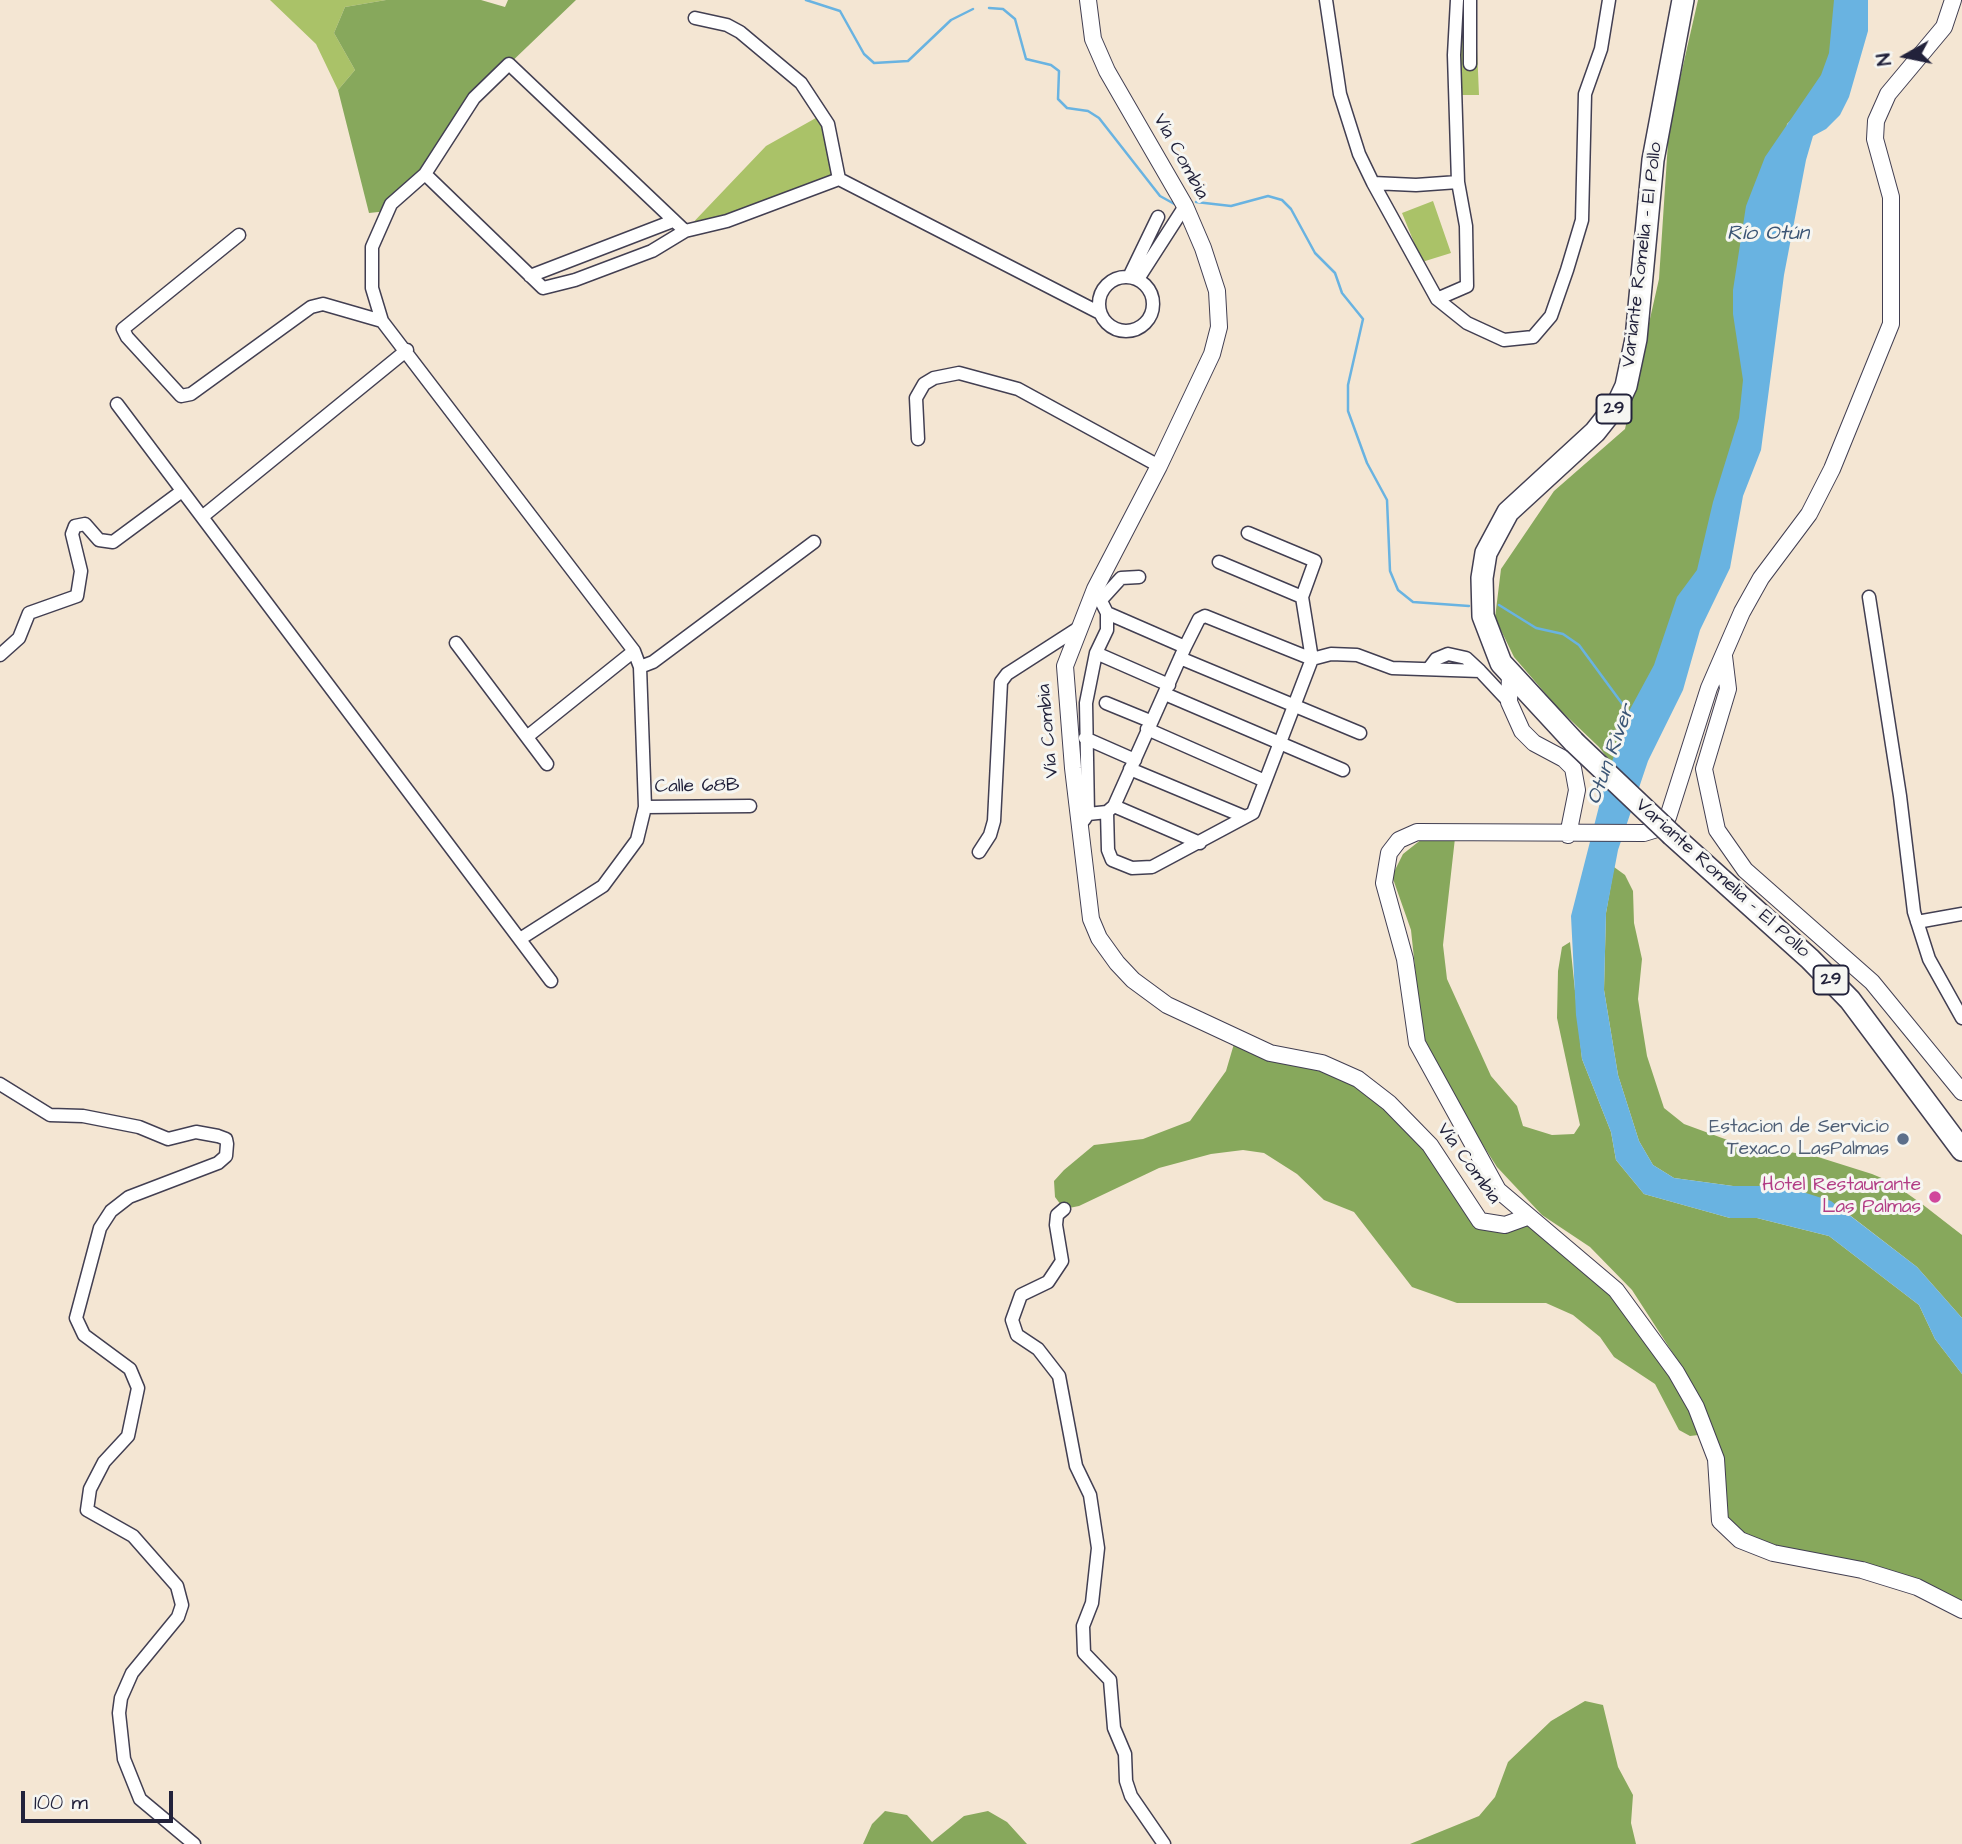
<!DOCTYPE html>
<html>
<head>
<meta charset="utf-8">
<style>
	body { margin:0 }
	#map { position:relative; width:1962px; height:1844px; overflow:hidden; background:#f4e6d3; font-family:"Architects Daughter",sans-serif }
	canvas { display:block }
	.north { position:absolute; left:1871px; top:21px; width:70px; height:70px; -webkit-text-stroke:5px #f6f6f2; paint-order:stroke; rotate:261deg; font-size:19px; font-weight:700; line-height:28px; text-align:center; color:#22223b }
	.north::after { content:''; display:block; margin:auto; width:24px; height:32px; background:#22223b; clip-path:polygon(50% 0,100% 100%,50% 72%,0 100%) }
	.scale { position:absolute; left:21px; top:1791px; width:152px; height:32px; box-sizing:border-box; border:4px solid #22223b; border-top:0; padding-left:9px; font-size:21px; line-height:24px; white-space:nowrap; color:#22223b; -webkit-text-stroke:5px #f6f6f2; paint-order:stroke }
</style>
</head>
<body>
<div id="map">
<canvas width="1962" height="1844"></canvas>
<div class="north">N</div>
<div class="scale">100 m</div>
</div>
<script>
const context = document.querySelector('canvas').getContext('2d');
context.lineJoin = 'round';
function fill(path, color) {
  context.fillStyle = color;
  context.fill(path, 'evenodd');
}
function toPath(rows) {
  const path = new Path2D();
  for (const r of rows) {
    if (r.length === 3) {
      path.moveTo(r[0] + r[2], r[1]);
      path.arc(r[0], r[1], r[2], 0, 2 * Math.PI);
      continue;
    }
    path.moveTo(r[0], r[1]);
    for (let i = 2; i < r.length; i += 2) path.lineTo(r[i], r[i + 1]);
  }
  return path;
}
function strokePath(path, color, width, dash) {
  context.strokeStyle = color;
  context.lineWidth = width;
  context.lineCap = dash ? 'butt' : 'round';
  context.setLineDash(dash || []);
  context.stroke(path);
}
function drawText(font, color, halo, rows, align = 'center') {
  context.font = font + ' "Architects Daughter",sans-serif';
  context.lineWidth = 6;
  context.setLineDash([]);
  context.textBaseline = 'middle';
  context.strokeStyle = halo;
  context.fillStyle = color;
  for (const [text, x, y, turn = 0] of rows) {
    context.save();
    context.translate(x, y);
    context.rotate((+turn || 0) * Math.PI / 180);
    context.textAlign = isNaN(turn) ? turn : align;
    if (halo) context.strokeText(text, 0, 0);
    context.fillText(text, 0, 0);
    context.restore();
  }
}
const green = toPath([
	[270,0,386,0,345,7,334,33,355,70,338,90,316,44],
	[1457,0,1475,0,1479,95,1456,95],
	[823,114,839,179,685,231,766,146],
	[1433,201,1451,253,1422,262,1402,213]
]);
const forest = toPath([
	[386,0,481,0,505,7,508,0,576,0,480,92,425,174,388,211,369,213,338,90,355,70,334,33,345,7],
	[1698,0,1838,0,1826,87,1787,124,1751,414,1719,534,1624,780,1599,747,1557,707,1514,657,1495,618,1501,569,1554,491,1625,429,1659,279,1669,127],
	[1427,835,1455,838,1443,945,1447,979,1491,1076,1517,1106,1523,1126,1552,1135,1574,1134,1580,1125,1557,1018,1558,971,1562,947,1570,942,1582,1059,1611,1132,1616,1160,1644,1194,1730,1218,1757,1218,1829,1236,1919,1305,1935,1339,1962,1374,1962,1610,1917,1587,1761,1548,1727,1530,1713,1431,1689,1378,1632,1290,1590,1247,1542,1215,1497,1167,1465,1117,1422,1034,1411,930,1392,876,1403,854],
	[1614,867,1625,875,1633,891,1634,923,1642,959,1638,999,1642,1025,1647,1056,1664,1108,1684,1124,1733,1142,1818,1157,1872,1174,1891,1182,1922,1204,1962,1235,1962,1318,1917,1267,1847,1213,1784,1186,1733,1186,1674,1178,1653,1165,1639,1141,1618,1075,1604,990,1606,913],
	[1236,1037,1322,1063,1389,1103,1480,1221,1527,1217,1616,1290,1707,1434,1690,1436,1679,1430,1655,1384,1614,1357,1600,1337,1573,1315,1546,1303,1457,1303,1412,1287,1354,1212,1324,1200,1297,1174,1264,1153,1243,1150,1211,1154,1159,1168,1079,1206,1064,1209,1055,1197,1054,1181,1064,1170,1094,1145,1143,1139,1190,1121,1226,1071],
	[1585,1701,1603,1705,1618,1767,1633,1795,1631,1823,1636,1844,1410,1844,1479,1816,1495,1797,1508,1762,1551,1721],
	[885,1811,907,1815,932,1842,964,1816,988,1811,1007,1822,1027,1844,863,1844,872,1824]
]);
const water = toPath([
	[1834,0,1868,0,1868,31,1849,97,1840,115,1826,129,1813,136,1806,160,1784,275,1761,450,1743,496,1730,568,1700,630,1683,690,1648,761,1618,850,1606,913,1604,990,1618,1075,1639,1141,1653,1165,1674,1178,1733,1186,1784,1186,1831,1201,1917,1267,1962,1318,1962,1374,1935,1339,1919,1305,1829,1236,1757,1218,1730,1218,1644,1194,1616,1160,1611,1132,1582,1059,1576,1015,1571,916,1605,783,1628,713,1654,665,1677,597,1697,570,1713,502,1739,418,1743,380,1733,314,1733,290,1746,206,1765,157,1821,75,1829,53]
]);
const stream = toPath([
	[806,0,840,11,864,54,874,63,908,61,951,20,973,9],
	[989,8,1003,9,1015,19,1026,59,1051,65,1059,71,1058,99,1067,108,1088,111,1099,118,1160,196,1178,206],
	[1196,202,1231,206,1268,196,1282,200,1291,209,1315,253,1335,273,1342,293,1363,319,1348,385,1348,411,1367,463,1387,500,1390,571,1398,590,1413,602,1469,606],
	[1499,605,1536,628,1563,634,1579,645,1629,713]
]);
const street = toPath([
	[1326,0,1340,94,1359,154,1373,183,1437,299,1467,323,1504,340,1533,337,1551,316,1567,270,1582,220,1585,94,1601,49,1609,0],
	[1470,0,1470,64],
	[695,18,727,25,740,32,801,83,828,124,839,179],
	[425,174,543,288,575,280,652,251,685,231,727,221,839,179,1100,313],
	[1373,183,1416,185,1458,182],
	[239,235,123,329,127,337,181,396,191,394,311,307,323,304,382,321],
	[530,276,673,221],
	[1126,304,27],
	[1129,277,1158,217],
	[1138,279,1185,206],
	[1437,299,1467,286,1466,226,1458,182,1454,55,1457,0],
	[117,404,551,981],
	[918,439,916,398,924,384,934,378,959,373,1018,389,1159,466],
	[202,517,407,350],
	[1219,562,1302,597],
	[1869,597,1900,796,1914,912,1929,959,1962,1018],
	[1101,600,1121,578,1139,577],
	[1107,613,1185,647],
	[456,643,547,764],
	[1096,653,1169,685],
	[0,655,19,638,29,613,77,596,81,571,72,534,75,526,85,524,99,540,113,542,182,491],
	[1180,658,1360,733],
	[640,667,653,662,814,542],
	[1430,667,1436,659,1448,654,1466,658,1480,671],
	[1165,694,1343,770],
	[1106,703,1150,721],
	[1147,729,1265,781],
	[528,736,634,651],
	[1085,738,1135,760],
	[1130,769,1245,817],
	[1114,806,1200,843],
	[645,807,750,806],
	[1107,812,1108,850,1112,860,1132,868,1152,867,1253,813,1312,659,1302,597,1315,561,1248,533],
	[1088,814,1107,812,1114,806,1185,647,1199,619,1205,616,1312,659,1331,654,1357,655,1392,668,1480,671,1509,702],
	[1084,820,1088,814,1086,703,1096,653,1107,630,1107,613,1095,589],
	[979,852,990,835,994,821,1001,682,1007,674,1080,627],
	[1917,922,1962,914],
	[520,939,603,886,637,840,645,807,640,667,634,651,382,321,372,288,372,247,391,204,425,174,474,98,509,64,685,231],
	[0,1084,50,1115,83,1116,139,1127,168,1139,196,1132,218,1136,226,1139,227,1144,226,1156,218,1163,129,1197,111,1211,100,1228,76,1318,84,1335,130,1369,138,1388,128,1436,104,1462,90,1489,87,1510,133,1536,177,1586,182,1605,178,1617,132,1673,121,1698,119,1713,124,1759,140,1799,194,1844],
	[1064,1209,1057,1215,1056,1225,1062,1261,1048,1282,1021,1295,1012,1320,1017,1335,1038,1349,1059,1376,1076,1466,1090,1495,1098,1548,1092,1603,1083,1626,1084,1653,1110,1680,1114,1728,1125,1754,1126,1781,1131,1796,1164,1844]
]);
const secondary = toPath([
	[1088,0,1093,39,1107,71,1185,206,1203,248,1217,291,1219,327,1212,354,1159,466,1095,589,1065,666,1073,768,1091,919,1099,938,1117,963,1133,980,1167,1005,1270,1053,1322,1063,1358,1079,1389,1103,1430,1145,1480,1221,1505,1225,1527,1217],
	[1953,0,1944,27,1888,94,1876,121,1875,139,1891,197,1891,324,1832,469,1809,514,1761,578,1742,612,1709,688,1668,817,1657,829,1644,833,1417,832,1399,840,1389,853,1384,883,1405,959,1417,1043,1498,1190,1616,1290,1676,1372,1696,1407,1716,1459,1720,1521,1740,1540,1773,1553,1862,1570,1917,1587,1962,1610],
	[1724,656,1728,689,1704,769,1717,830,1745,870,1872,982,1962,1092],
	[1510,676,1509,702,1522,731,1534,743,1564,759,1573,768,1577,790,1568,835]
]);
const highway = toPath([
	[1574,742,1501,663,1483,616,1482,578,1486,553,1508,512,1595,432,1618,403,1626,386,1636,339,1653,160,1683,0],
	[1672,835,1810,959,1850,1000,1962,1150]
]);
const highwayBridge = toPath([
	[1574,742,1672,835]
]);
const markers = [
	[1903,1139,7,"#5c6f8a"],
	[1935,1197,7,"#d1479c"]
];
const shields = [
	[1614,409,35],
	[1831,980,35]
];
const shieldNames = [
	["29",1614,409],
	["29",1831,980]
];
const streetNames = [
	["Vía Combia",1180,157,61],
	["Variante Romelia - El Pollo",1643,255,-83],
	["Vía Combia",1049,731,-95],
	["Calle 68B",697,787,-1],
	["Variante Romelia - El Pollo",1722,879,42],
	["Vía Combia",1468,1164,54]
];
const serviceNames = [
	["Estacion de Servicio",1889,1128],
	["Texaco LasPalmas",1889,1150]
];
const hotelNames = [
	["Hotel Restaurante",1921,1186],
	["Las Palmas",1921,1208]
];
const waterNames = [
	["Río Otún",1768,235],
	["Otun River",1612,755,-70]
];
fill(green, '#aac268');
fill(forest, '#87a85c');
fill(water, '#69b3e1');
strokePath(stream, '#69b3e1', 2.5);
strokePath(street, '#423f52', 15);
strokePath(secondary, '#423f52', 18);
strokePath(highway, '#423f52', 24);
strokePath(street, '#fff', 12);
strokePath(secondary, '#fff', 16);
strokePath(highway, '#fff', 21);
strokePath(highwayBridge, '#423f52', 24, []);
strokePath(highwayBridge, '#fff', 21);
for (const [x, y, r, color] of markers) {
  const dot = new Path2D();
  dot.arc(x, y, r, 0, 2 * Math.PI);
  context.fillStyle = color;
  context.fill(dot);
  strokePath(dot, '#f6f6f2', 2.5);
}
for (const [x, y, w] of shields) {
  const box = new Path2D();
  box.roundRect(x - w / 2, y - 14.5, w, 29, 5);
  context.fillStyle = '#f6f6f2';
  context.fill(box);
  strokePath(box, '#22223b', 2);
}
drawText('bold 18px', '#22223b', null, shieldNames);
drawText('19px', '#22223b', '#f6f6f2', streetNames);
drawText('19px', '#4e5e75', '#f6f6f2', serviceNames, 'right');
drawText('19px', '#b23c85', '#f6f6f2', hotelNames, 'right');
drawText('italic 21px', '#3b5575', '#f6f6f2', waterNames);
</script>
</body>
</html>
